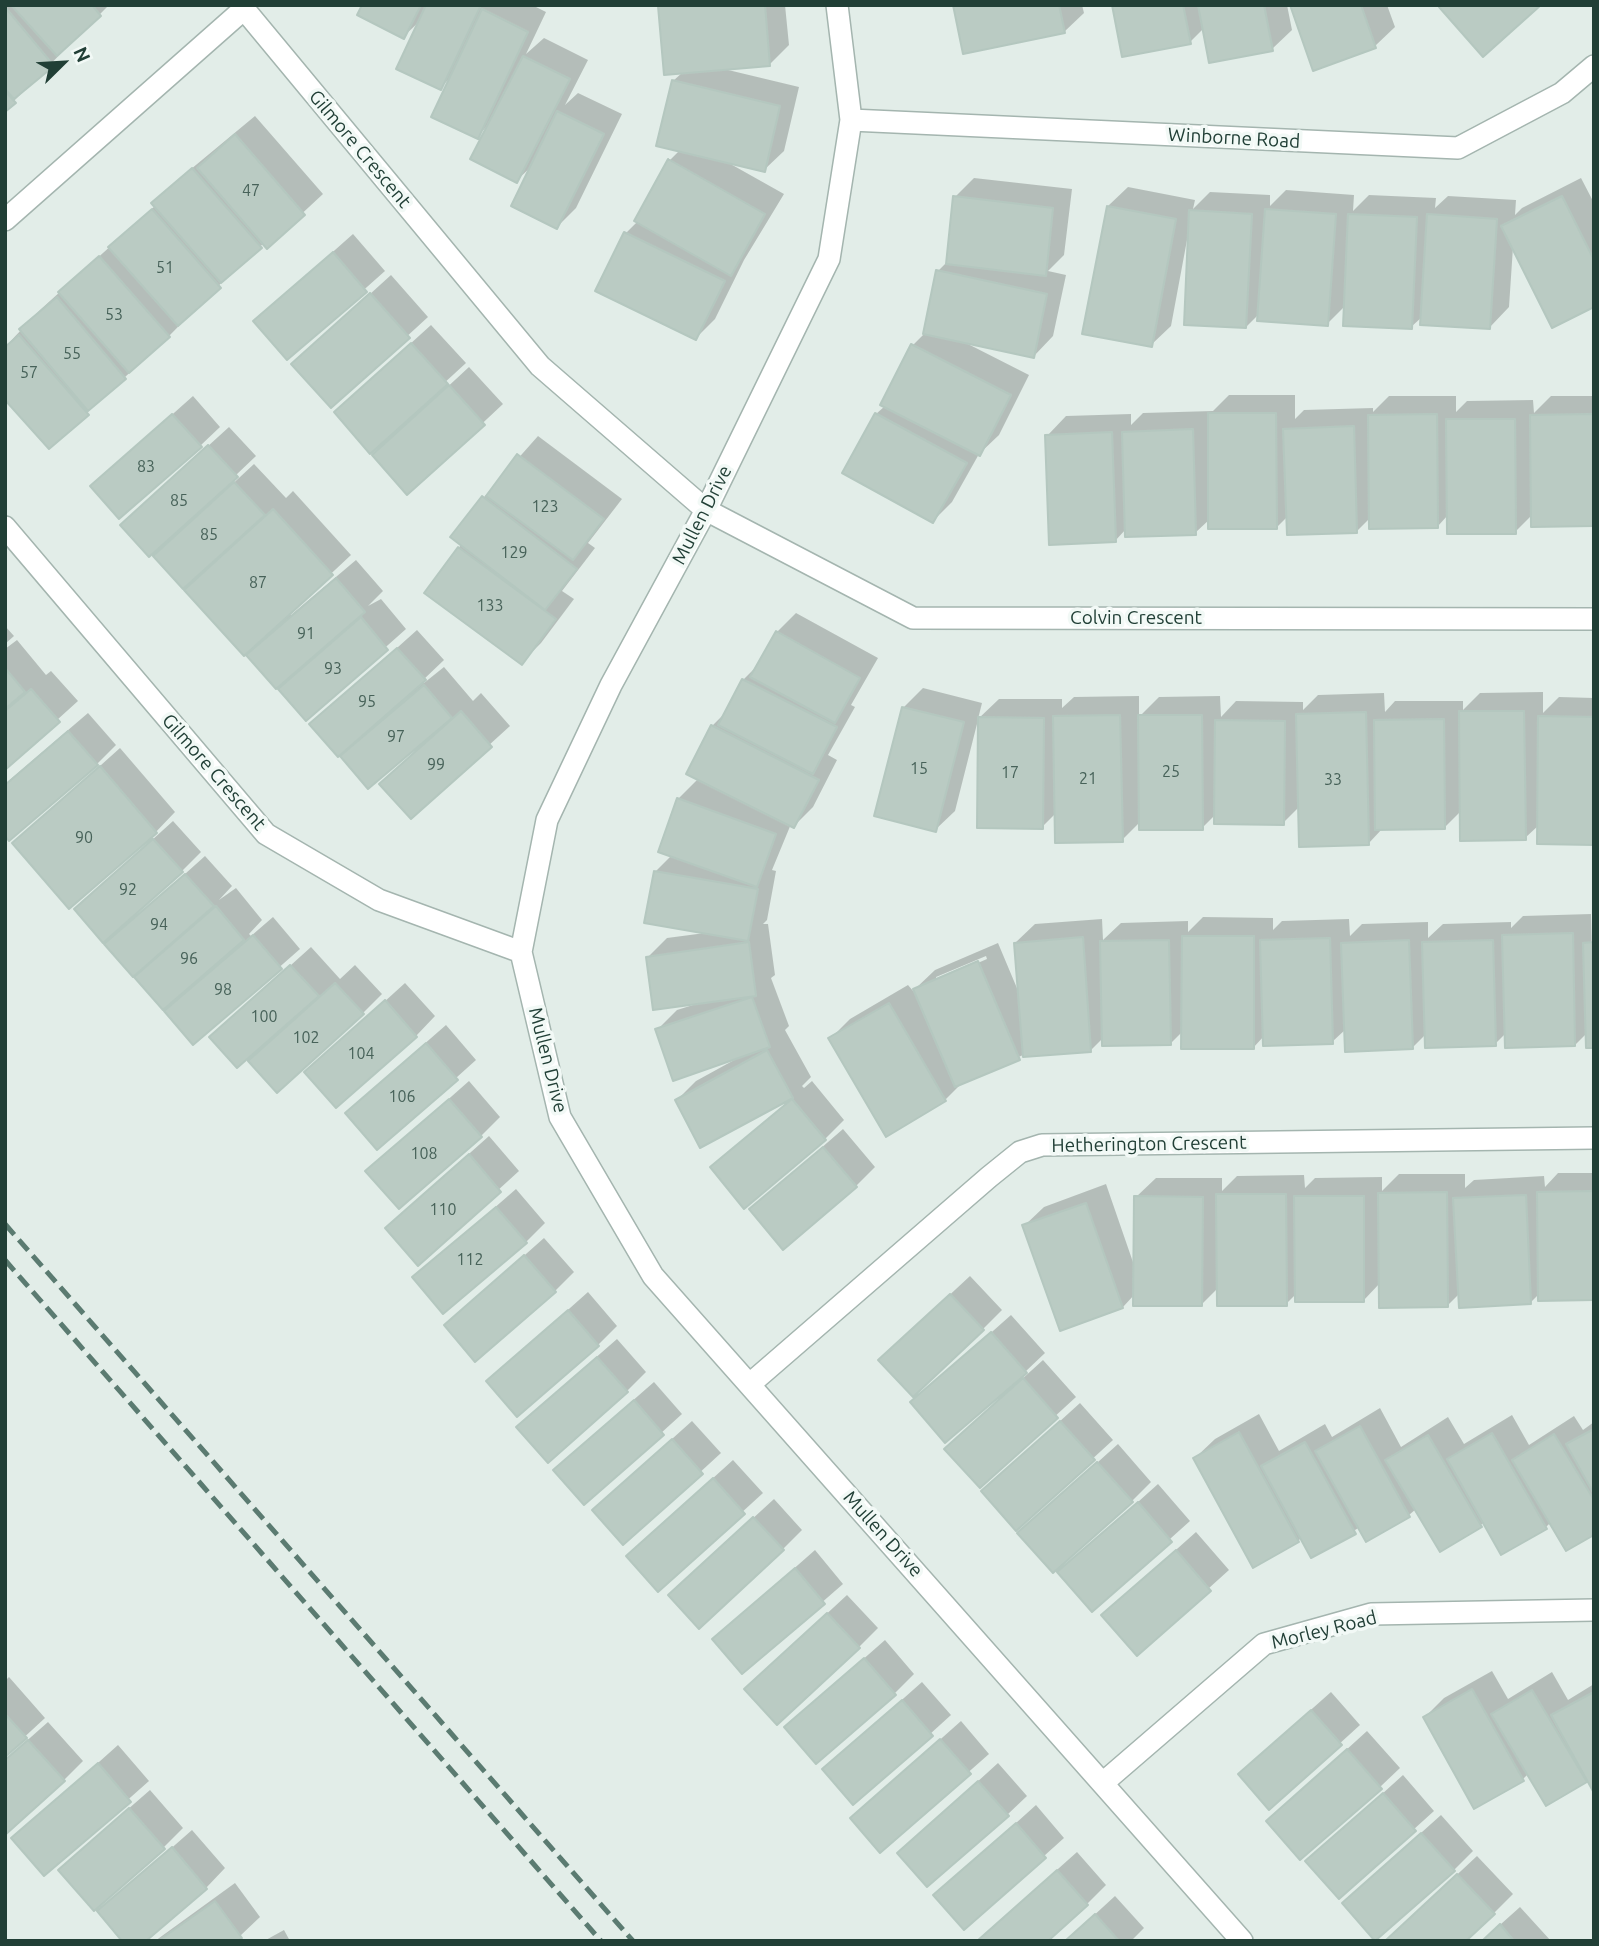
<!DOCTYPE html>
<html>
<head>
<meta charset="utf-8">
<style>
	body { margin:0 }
	#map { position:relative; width:1599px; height:1946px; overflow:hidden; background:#e2ede8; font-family:Ubuntu,sans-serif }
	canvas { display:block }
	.frame { position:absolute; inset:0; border:7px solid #213f36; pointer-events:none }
	.north { position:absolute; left:28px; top:28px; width:70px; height:70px; -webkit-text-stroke:5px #f2f9f6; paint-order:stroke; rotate:66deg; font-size:19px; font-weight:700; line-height:28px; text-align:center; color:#213f36 }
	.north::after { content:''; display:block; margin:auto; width:24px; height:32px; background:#213f36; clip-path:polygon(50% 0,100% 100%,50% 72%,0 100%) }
</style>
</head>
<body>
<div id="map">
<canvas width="1599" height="1946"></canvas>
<div class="frame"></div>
<div class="north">N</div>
</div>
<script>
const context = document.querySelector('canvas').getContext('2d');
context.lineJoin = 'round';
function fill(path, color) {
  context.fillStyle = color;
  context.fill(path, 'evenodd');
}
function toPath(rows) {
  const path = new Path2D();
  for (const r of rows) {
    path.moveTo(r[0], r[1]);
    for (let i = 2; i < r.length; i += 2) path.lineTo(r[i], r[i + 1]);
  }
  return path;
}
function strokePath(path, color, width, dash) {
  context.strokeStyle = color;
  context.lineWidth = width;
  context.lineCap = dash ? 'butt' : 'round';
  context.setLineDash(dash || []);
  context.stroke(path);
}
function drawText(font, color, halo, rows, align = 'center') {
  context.font = font + ' Ubuntu,sans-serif';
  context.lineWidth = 7;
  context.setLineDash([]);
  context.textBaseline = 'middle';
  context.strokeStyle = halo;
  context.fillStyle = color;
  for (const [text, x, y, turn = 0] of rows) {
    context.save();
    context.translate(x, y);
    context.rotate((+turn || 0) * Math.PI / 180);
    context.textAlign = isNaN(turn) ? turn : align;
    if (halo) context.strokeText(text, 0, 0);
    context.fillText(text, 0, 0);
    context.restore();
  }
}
const shadow = toPath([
	[5,5,109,5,5,110],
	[364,5,532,5,546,12,526,54,544,38,588,60,565,105,578,93,622,114,576,208,557,227,532,166,516,181,489,124,477,137,450,78,440,88,421,20,404,36],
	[661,5,785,5,789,45,769,65,724,69,799,87,784,151,764,170,727,162,784,194,744,260,715,319,696,338,626,233,638,221,670,160,680,150,673,81,683,72],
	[955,5,1082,5,1084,13,1064,32],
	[1114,5,1287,5,1292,30,1272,49,1204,28,1190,42],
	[1292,5,1387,5,1395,27,1375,46],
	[255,116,323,194,267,246,264,243,238,266,169,336,50,447,5,347,40,310,156,205,154,203,173,184],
	[974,178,1072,189,1064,255,1048,271,1066,275,1053,336,1034,356,966,343,1029,375,999,435,979,454,952,502,933,521,876,414,885,406,913,345,925,333,938,271,948,261,955,197],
	[1581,178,1594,203,1594,305,1513,247,1509,307,1490,327,1422,317,1411,327,1345,306,1327,324,1260,313,1246,327,1187,240,1171,326,1151,345,1108,206,1128,187,1195,200,1193,209,1210,192,1270,195,1270,206,1286,190,1354,195,1353,211,1369,195,1436,198,1435,208,1448,196,1516,200,1515,215,1522,208],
	[353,234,385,271,287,358,255,321],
	[391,275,428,317,331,406,293,364],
	[431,325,466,363,370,451,356,393],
	[469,367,503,404,408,493,374,455],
	[1229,395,1295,395,1295,419,1304,410,1373,408,1373,412,1389,396,1456,396,1456,412,1467,401,1533,400,1534,413,1551,396,1594,396,1594,524,1532,515,1515,532,1448,515,1438,526,1371,517,1357,531,1288,516,1276,528,1210,519,1195,533,1126,529,1115,541,1047,436,1066,416,1131,414,1131,425,1143,413,1213,411],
	[193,396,220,427,200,446,92,486],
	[229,427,256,456,236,475,142,506],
	[538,436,622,499,588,543,595,548,562,591,574,599,541,643,522,662,459,548,484,497],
	[254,464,286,498,293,491,351,555,289,613,291,615,356,560,383,591,368,606,381,599,406,629,306,718,155,556],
	[796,613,878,658,851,705,855,707,828,755,837,760,813,807,794,826,791,824,772,870,776,871,767,920,763,924,768,924,775,975,771,978,789,1026,785,1030,811,1077,802,1086,804,1088,812,1081,844,1120,825,1139,712,1167,791,1099,677,1100,696,1081,736,1059,657,1030,677,1010,693,1005,648,957,667,938,705,933,655,872,672,855,678,799,699,778,712,726,727,711,743,680,761,662,777,632],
	[5,626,14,636,5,644],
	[417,630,444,660,422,681,424,683,444,667,473,701,481,693,510,726,411,816,401,765,422,745,420,743,368,787,312,724],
	[17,640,46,675,51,671,78,701,5,767,5,649],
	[923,688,982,703,978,719,999,699,1062,699,1062,708,1074,697,1139,696,1139,717,1159,697,1220,696,1221,717,1236,701,1303,702,1303,710,1318,695,1384,693,1385,712,1395,701,1463,701,1463,710,1480,693,1543,692,1543,713,1559,697,1594,698,1594,843,1539,825,1525,838,1462,810,1444,828,1383,828,1368,844,1300,806,1283,823,1216,814,1202,828,1141,821,1122,840,1056,813,1042,827,978,720,955,811,935,830,904,707],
	[88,713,116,745,97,764,5,834,5,784],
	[120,748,175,812,153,835,14,843],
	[173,821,201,852,182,871,76,909],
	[205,856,232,886,219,900,236,888,262,920,249,934,251,936,273,917,300,949,193,1043,107,944],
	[1591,914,1594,1046,1588,1032,1575,1045,1506,1033,1495,1044,1427,1033,1412,1048,1346,1029,1332,1042,1264,1036,1253,1048,1183,1031,1171,1043,1104,1037,1091,1050,1023,1055,963,1082,945,1100,830,1039,850,1019,908,985,919,998,915,989,935,970,998,943,1019,993,1015,943,1035,924,1102,919,1103,940,1121,923,1188,921,1188,932,1203,917,1273,918,1273,930,1282,921,1349,919,1350,936,1362,924,1428,922,1428,938,1443,924,1511,922,1511,928,1523,916],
	[986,956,987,959,936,981,936,977],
	[311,947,340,979,355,965,382,994,363,1013,283,1030,281,1028,211,1037],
	[405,983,435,1016,416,1036,307,1072],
	[446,1025,476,1060,378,1148,367,1094],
	[469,1081,500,1117,481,1136,367,1171],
	[843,1129,875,1167,856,1186,751,1209],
	[489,1136,519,1171,418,1263,407,1209],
	[1558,1173,1594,1173,1594,1298,1540,1293,1531,1302,1460,1293,1447,1306,1380,1283,1364,1300,1296,1294,1286,1304,1218,1288,1201,1305,1135,1294,1123,1307,1024,1226,1044,1207,1106,1184,1135,1268,1136,1197,1156,1178,1222,1178,1222,1191,1237,1176,1304,1175,1305,1188,1315,1178,1382,1177,1382,1191,1399,1174,1465,1174,1465,1188,1474,1180,1544,1176,1545,1187],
	[516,1189,545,1223,526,1242,415,1277],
	[544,1238,574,1272,555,1291,446,1325],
	[970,1276,1002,1310,983,1329,900,1341],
	[588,1292,617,1326,598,1345,488,1381],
	[1011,1315,1045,1353,1025,1372,913,1402],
	[617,1339,646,1372,627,1391,538,1408],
	[1043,1360,1076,1397,980,1485,966,1430],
	[654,1382,682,1414,584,1503,575,1451],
	[1080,1403,1113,1440,1017,1528,983,1491],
	[1380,1408,1401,1447,1448,1417,1464,1444,1512,1415,1529,1445,1574,1416,1583,1430,1594,1422,1594,1533,1551,1522,1546,1527,1485,1522,1440,1550,1416,1509,1409,1515,1360,1527,1312,1556,1302,1537,1298,1541,1195,1458,1215,1439,1259,1414,1279,1451,1325,1424,1332,1437],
	[692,1421,721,1453,623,1543,614,1491],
	[1118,1444,1151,1482,1132,1501,1019,1533],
	[733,1460,763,1493,658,1589,648,1537],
	[1158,1484,1190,1521,1092,1609,1060,1572],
	[774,1499,802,1530,783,1549,690,1576],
	[1196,1532,1229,1570,1137,1653,1103,1615],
	[815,1550,843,1584,742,1672,714,1639],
	[847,1595,878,1628,859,1647,766,1670],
	[885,1640,914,1674,895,1693,786,1727],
	[1492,1671,1508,1699,1552,1672,1568,1700,1594,1684,1594,1789,1588,1779,1547,1804,1529,1773,1523,1779,1425,1717,1444,1698],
	[9,1677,45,1718,5,1755,5,1681],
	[922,1682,951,1715,854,1803,824,1769],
	[1331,1692,1360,1725,1270,1807,1260,1755],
	[961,1721,989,1754,880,1850,852,1818],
	[48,1722,83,1761,64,1780,5,1760],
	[1367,1731,1400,1768,1380,1787,1268,1821],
	[118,1745,149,1781,44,1874,14,1838],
	[998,1763,1027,1796,1007,1815,899,1853],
	[1403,1775,1434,1811,1339,1897,1308,1861],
	[150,1790,183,1828,164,1847,80,1851],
	[1036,1805,1064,1838,964,1928,936,1895],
	[1441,1815,1473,1851,1454,1870,1364,1884],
	[192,1830,225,1868,206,1888,100,1911],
	[1077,1852,1106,1885,1087,1904,994,1926],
	[1477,1856,1513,1894,1494,1913,1401,1927],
	[235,1883,260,1917,240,1936,234,1941,155,1941],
	[1115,1896,1144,1928,1131,1941,1066,1941],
	[1520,1907,1551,1941,1482,1941],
	[284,1930,290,1941,264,1941]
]);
const building = toPath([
	[11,5,92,5,101,16,57,56,11,5],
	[362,5,421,5,404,39,357,15,362,5],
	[426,5,481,5,441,90,396,69,426,5],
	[765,5,770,66,664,75,658,6,765,5],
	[953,5,1059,5,1065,33,963,54,953,5],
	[1112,5,1183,5,1191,44,1122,57,1112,5],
	[1198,5,1264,5,1273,51,1209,63,1198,5],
	[1290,5,1361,5,1376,48,1313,71,1290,5],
	[1441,5,1541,5,1483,57,1439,7,1441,5],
	[5,7,54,66,14,99,5,89,5,7],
	[482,9,528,32,478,139,431,117,482,9],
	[523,56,570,79,517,183,470,159,523,56],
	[672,80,780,106,765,172,656,146,672,80],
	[5,91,16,103,5,112,5,91],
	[557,111,604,134,557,229,511,206,557,111],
	[235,134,305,215,267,249,197,168,235,134],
	[668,159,765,214,731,276,634,221,668,159],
	[192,168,262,248,221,283,151,203,192,168],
	[953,196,1053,208,1046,276,946,264,953,196],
	[1562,196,1594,260,1594,307,1552,328,1501,226,1562,196],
	[1107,206,1176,219,1152,347,1082,334,1107,206],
	[152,209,221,288,178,326,108,247,152,209],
	[1265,209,1336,214,1328,326,1257,321,1265,209],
	[1189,210,1252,214,1246,328,1184,325,1189,210],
	[1348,214,1417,217,1412,329,1343,326,1348,214],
	[1427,214,1497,219,1490,329,1420,325,1427,214],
	[624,232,725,281,696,340,595,291,624,232],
	[333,252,367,292,287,360,253,321,333,252],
	[99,256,170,337,129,373,58,292,99,256],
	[936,270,1047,294,1034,358,923,334,936,270],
	[370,293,410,338,331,408,291,364,370,293],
	[57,297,126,379,88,411,19,329,57,297],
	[19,335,89,415,49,449,5,400,5,347,19,335],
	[411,343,448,384,370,454,334,412,411,343],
	[911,344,1011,395,980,456,880,405,911,344],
	[449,385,485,425,407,495,372,455,449,385],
	[875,413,967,463,933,523,842,473,875,413],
	[1208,413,1276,413,1277,529,1208,529,1208,413],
	[172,414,202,447,119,519,90,486,172,414],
	[1437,414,1438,528,1369,529,1368,415,1437,414],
	[1594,414,1594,526,1531,527,1530,415,1594,414],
	[1446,419,1515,419,1516,534,1447,534,1446,419],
	[1354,426,1357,533,1287,535,1283,429,1354,426],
	[1193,429,1196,535,1125,537,1122,432,1193,429],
	[1112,432,1116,542,1049,545,1045,435,1112,432],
	[208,445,238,477,149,557,120,525,208,445],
	[517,454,604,519,573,560,486,496,517,454],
	[234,482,265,515,183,589,153,556,234,482],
	[482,496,577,569,545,610,450,537,482,496],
	[273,509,333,575,244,656,184,590,273,509],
	[458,547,556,619,522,665,424,593,458,547],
	[336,578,365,612,276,689,246,655,336,578],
	[361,617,388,650,306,721,278,689,361,617],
	[776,631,860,678,835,723,750,677,776,631],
	[397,648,426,680,338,757,309,724,397,648],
	[5,668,25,692,5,709,5,668],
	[742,679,837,727,813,774,718,725,742,679],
	[424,685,452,718,368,789,340,756,424,685],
	[31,689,60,722,5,770,5,711,31,689],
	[902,707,964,722,936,832,874,816,902,707],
	[461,711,492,747,411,819,379,784,461,711],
	[1459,711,1524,711,1526,840,1460,841,1459,711],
	[1366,712,1369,845,1299,847,1296,714,1366,712],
	[1120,715,1123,842,1055,843,1053,716,1120,715],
	[1138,715,1202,715,1203,830,1139,830,1138,715],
	[1538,716,1594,717,1594,845,1537,844,1538,716],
	[978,717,1044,718,1043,829,977,828,978,717],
	[1444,719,1445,829,1375,830,1374,720,1444,719],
	[1215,720,1285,721,1284,825,1214,824,1215,720],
	[711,725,819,780,794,828,686,774,711,725],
	[68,731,98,765,9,841,5,836,5,785,68,731],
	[100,766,157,833,69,909,12,843,100,766],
	[677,798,776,834,757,887,658,852,677,798],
	[153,839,183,872,103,943,74,909,153,839],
	[654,871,758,889,748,941,644,923,654,871],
	[185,874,214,906,133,977,104,944,185,874],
	[216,906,244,940,163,1010,134,977,216,906],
	[1573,933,1575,1046,1505,1048,1502,935,1573,933],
	[253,935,282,969,193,1045,164,1011,253,935],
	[1182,936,1254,936,1254,1049,1181,1049,1182,936],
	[1083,937,1091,1052,1023,1057,1014,943,1083,937],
	[1330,938,1333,1044,1263,1046,1260,940,1330,938],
	[1169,940,1171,1045,1102,1046,1100,941,1169,940],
	[1409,940,1413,1049,1345,1052,1341,943,1409,940],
	[1493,940,1496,1046,1425,1048,1422,942,1493,940],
	[749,942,756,996,653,1010,646,957,749,942],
	[1594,942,1594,1048,1586,1048,1583,943,1594,942],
	[978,961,1020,1060,955,1087,913,989,978,961],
	[290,965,319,996,237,1068,209,1037,290,965],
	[335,983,364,1014,277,1093,248,1061,335,983],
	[752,997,770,1047,673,1081,655,1029,752,997],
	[385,1000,417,1037,336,1108,304,1072,385,1000],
	[889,1003,946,1101,886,1137,828,1038,889,1003],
	[426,1043,458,1080,377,1150,345,1113,426,1043],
	[767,1050,793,1098,700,1148,675,1100,767,1050],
	[449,1099,482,1137,399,1209,365,1171,449,1099],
	[792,1099,826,1140,744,1209,710,1167,792,1099],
	[823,1147,857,1187,783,1250,749,1209,823,1147],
	[469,1154,501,1192,418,1266,385,1228,469,1154],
	[1594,1191,1594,1300,1538,1301,1537,1192,1594,1191],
	[1447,1192,1448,1307,1379,1308,1378,1193,1447,1192],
	[1216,1194,1286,1194,1287,1306,1217,1306,1216,1194],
	[1526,1195,1531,1304,1459,1308,1453,1198,1526,1195],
	[1134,1196,1203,1197,1202,1306,1133,1306,1134,1196],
	[1294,1196,1364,1196,1364,1302,1295,1302,1294,1196],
	[1086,1203,1123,1308,1060,1331,1022,1225,1086,1203],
	[496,1207,527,1243,443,1314,412,1277,496,1207],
	[524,1255,556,1292,475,1362,444,1325,524,1255],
	[950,1294,984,1330,913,1397,878,1360,950,1294],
	[568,1310,599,1346,517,1417,486,1381,568,1310],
	[991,1332,1027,1373,945,1443,910,1402,991,1332],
	[597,1357,628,1392,548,1463,516,1427,597,1357],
	[1023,1378,1058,1418,980,1488,944,1449,1023,1378],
	[634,1400,664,1435,584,1505,553,1470,634,1400],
	[1060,1421,1095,1460,1016,1531,981,1491,1060,1421],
	[1360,1426,1410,1517,1366,1542,1315,1451,1360,1426],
	[1594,1429,1594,1494,1566,1444,1594,1429],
	[1239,1432,1299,1542,1253,1568,1193,1458,1239,1432],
	[1492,1433,1547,1529,1501,1555,1447,1459,1492,1433],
	[1554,1434,1594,1500,1594,1535,1566,1551,1512,1460,1554,1434],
	[1428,1435,1482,1527,1440,1552,1385,1460,1428,1435],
	[672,1439,703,1474,623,1545,592,1510,672,1439],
	[1305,1442,1356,1534,1311,1558,1261,1466,1305,1442],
	[1097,1462,1133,1502,1053,1573,1017,1533,1097,1462],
	[713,1478,745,1514,658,1592,626,1556,713,1478],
	[1138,1502,1172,1542,1092,1612,1057,1572,1138,1502],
	[753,1517,784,1550,699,1629,668,1595,753,1517],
	[1176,1550,1211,1591,1137,1656,1101,1615,1176,1550],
	[795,1568,825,1604,742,1674,712,1639,795,1568],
	[827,1613,860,1648,777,1725,744,1689,827,1613],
	[864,1658,896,1695,816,1764,784,1727,864,1658],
	[1472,1689,1524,1781,1474,1809,1423,1717,1472,1689],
	[1532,1690,1587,1782,1546,1806,1491,1714,1532,1690],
	[1594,1692,1594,1793,1551,1715,1594,1692],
	[902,1700,933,1736,853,1805,822,1769,902,1700],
	[1311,1710,1342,1745,1269,1810,1238,1774,1311,1710],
	[5,1714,27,1738,5,1757,5,1714],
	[940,1739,971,1774,880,1853,850,1818,940,1739],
	[28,1740,65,1781,5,1835,5,1760,28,1740],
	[1347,1749,1382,1789,1300,1860,1266,1821,1347,1749],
	[98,1763,131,1802,44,1876,11,1838,98,1763],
	[978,1781,1009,1816,927,1887,897,1853,978,1781],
	[1383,1793,1416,1831,1339,1899,1305,1861,1383,1793],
	[129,1808,165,1849,94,1911,58,1870,129,1808],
	[1016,1823,1046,1858,964,1930,933,1895,1016,1823],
	[1421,1833,1455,1871,1375,1941,1342,1903,1421,1833],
	[172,1847,207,1889,146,1941,122,1941,97,1911,172,1847],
	[1057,1870,1088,1905,1048,1941,977,1941,1057,1870],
	[1457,1874,1495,1914,1466,1941,1385,1941,1457,1874],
	[215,1901,242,1938,237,1941,158,1941,215,1901],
	[1095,1914,1119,1941,1065,1941,1095,1914],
	[1500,1924,1514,1941,1482,1941,1500,1924]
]);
const minor = toPath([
	[837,5,851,120,829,259,706,510,611,685,547,820,521,952,560,1117,653,1276,1242,1941],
	[851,120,1458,148,1562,93,1594,66],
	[5,220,244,9,540,366,706,510,913,618,1594,619],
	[5,527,266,834,379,900,521,952],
	[750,1384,989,1177,1020,1152,1042,1145,1594,1138],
	[1104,1782,1264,1644,1371,1614,1594,1610]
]);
const rail = toPath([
	[5,1224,633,1941],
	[5,1260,601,1941]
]);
const numberNames = [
	["47",251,191],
	["51",165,268],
	["53",114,315],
	["55",72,354],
	["57",29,373],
	["83",146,467],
	["85",179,501],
	["123",545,507],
	["85",209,535],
	["129",514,553],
	["87",258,583],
	["133",490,606],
	["91",306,634],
	["93",333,669],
	["95",367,702],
	["97",396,737],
	["99",436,765],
	["15",919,769],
	["25",1171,772],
	["17",1010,773],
	["21",1088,779],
	["33",1333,780],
	["90",84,838],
	["92",128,890],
	["94",159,925],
	["96",189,959],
	["98",223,990],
	["100",264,1017],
	["102",306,1038],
	["104",361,1054],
	["106",402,1097],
	["108",424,1154],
	["110",443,1210],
	["112",470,1260]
];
const streetNames = [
	["Winborne Road",1234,138,3],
	["Gilmore Crescent",360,149,50],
	["Mullen Drive",702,515,-63],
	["Colvin Crescent",1136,618],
	["Gilmore Crescent",214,772,49],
	["Mullen Drive",548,1060,76],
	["Hetherington Crescent",1149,1144,-1],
	["Mullen Drive",883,1534,48],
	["Morley Road",1324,1630,-14]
];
fill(shadow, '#0003');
fill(building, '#bacbc3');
strokePath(building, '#b4c7bf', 2);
strokePath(minor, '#a4b5af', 24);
strokePath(minor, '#fff', 21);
strokePath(rail, '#5b7b71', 5, [14, 7]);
drawText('16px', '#476259', null, numberNames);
drawText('19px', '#213f36', '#f2f9f6', streetNames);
</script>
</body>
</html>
